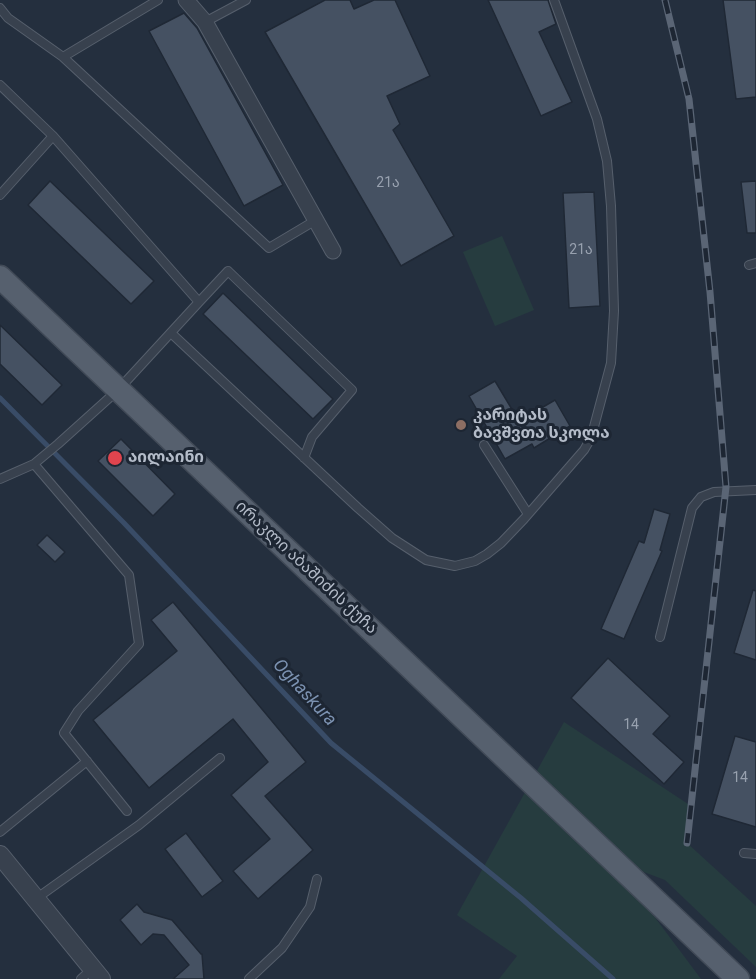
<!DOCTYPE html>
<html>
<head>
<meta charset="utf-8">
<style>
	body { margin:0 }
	canvas { display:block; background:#242f3e }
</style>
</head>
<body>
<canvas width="756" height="979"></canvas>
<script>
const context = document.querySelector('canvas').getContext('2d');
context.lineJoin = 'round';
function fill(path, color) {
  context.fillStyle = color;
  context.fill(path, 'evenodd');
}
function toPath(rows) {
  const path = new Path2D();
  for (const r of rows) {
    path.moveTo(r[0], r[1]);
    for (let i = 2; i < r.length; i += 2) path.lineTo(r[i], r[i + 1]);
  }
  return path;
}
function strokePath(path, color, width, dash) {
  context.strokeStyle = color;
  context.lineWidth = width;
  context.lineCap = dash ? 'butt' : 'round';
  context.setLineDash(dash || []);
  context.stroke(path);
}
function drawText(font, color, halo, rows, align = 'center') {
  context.font = font + ' Roboto,"Noto Sans Georgian",sans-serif';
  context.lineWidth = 6;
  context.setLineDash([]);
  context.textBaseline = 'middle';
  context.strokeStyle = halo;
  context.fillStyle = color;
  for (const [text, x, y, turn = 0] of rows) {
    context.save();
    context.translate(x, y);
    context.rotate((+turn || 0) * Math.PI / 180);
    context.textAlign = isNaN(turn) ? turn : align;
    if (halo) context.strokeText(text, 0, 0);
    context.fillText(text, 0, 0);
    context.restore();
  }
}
const green = toPath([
	[502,236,534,310,495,326,463,252],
	[564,722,691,806,687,843,756,906,756,967,665,880,612,860,701,979,499,979,517,956,457,915]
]);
const stream = toPath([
	[0,398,124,523,331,743,521,898,613,979]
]);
const building = toPath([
	[325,0,350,0,354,9,374,0,395,0,430,76,387,96,400,124,393,130,454,236,401,266,265,32,325,0],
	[488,0,548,0,556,24,539,32,572,102,541,116,488,0],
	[723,0,756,0,756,97,736,99,723,0],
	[184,13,197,28,283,185,244,206,149,31,184,13],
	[50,181,154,281,131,304,28,205,50,181],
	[756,181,756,233,747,233,741,182,756,181],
	[594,192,600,306,569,308,563,193,594,192],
	[223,293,333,399,313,419,203,314,223,293],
	[0,325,62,385,42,405,0,364,0,325],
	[495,381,519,421,555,400,570,426,534,448,532,444,505,459,469,396,495,381],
	[121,439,175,494,153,516,98,461,121,439],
	[654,509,670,514,660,550,662,551,624,639,601,629,639,541,644,543,654,509],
	[47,535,65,552,55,562,37,545,47,535],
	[753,590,756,591,756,660,734,653,753,590],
	[173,602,306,762,265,796,313,850,258,899,233,871,270,839,231,795,268,762,233,719,149,788,93,720,177,651,151,620,173,602],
	[608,658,670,716,653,734,684,762,664,784,571,698,608,658],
	[735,736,756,742,756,827,712,814,735,736],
	[186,833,223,881,202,897,165,849,186,833],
	[137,904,144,912,172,920,201,954,202,954,204,979,173,979,189,965,164,935,153,934,141,945,120,920,137,904]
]);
const service = toPath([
	[158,0,63,57,269,248,316,220],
	[0,8,8,18,63,57],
	[205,22,246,0],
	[0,85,53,136,199,302,118,390,58,444,34,464,0,479],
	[0,195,53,136],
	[749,265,756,263],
	[199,302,228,271,352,390,312,437,304,458],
	[171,333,358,508,392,538,426,560,455,566,475,561,487,554,501,543,524,519,584,450,591,438,611,363,614,311,611,206,607,161,597,119,554,0],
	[484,445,528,514],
	[34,464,129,575,139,644,78,711,64,733,127,811],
	[660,637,692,508,701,497,714,492,756,490],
	[0,832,87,761],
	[744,853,756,854],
	[37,898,139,825,220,758],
	[81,979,92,969],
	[249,979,282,948,310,907,317,879]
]);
const minor = toPath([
	[186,0,205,22,333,251]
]);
const tertiary = toPath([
	[0,855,101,979]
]);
const primary = toPath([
	[0,277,738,979]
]);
const rail = toPath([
	[665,0,689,99,710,292,726,487,687,843]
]);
const markers = [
	[461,425,6,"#8d6e63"],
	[115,458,8,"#e0444e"]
];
const numberNames = [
	["21ა",388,183],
	["21ა",581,250],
	["14",631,725],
	["14",740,778]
];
const poiNames = [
	["კარიტას",473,416],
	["ბავშვთა სკოლა",473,434],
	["აილაინი",128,458]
];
const streetNames = [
	["ირაკლი აბაშიძის ქუჩა",306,568,43]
];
const waterNames = [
	["Oghaskura",304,693,47]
];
fill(green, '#263c3f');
strokePath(stream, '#394c67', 5);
fill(building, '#455162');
strokePath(building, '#1f2835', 1.5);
strokePath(service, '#565f6c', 10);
strokePath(minor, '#565f6c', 17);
strokePath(tertiary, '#565f6c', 20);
strokePath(primary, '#414a57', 25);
strokePath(service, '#38414e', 8);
strokePath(minor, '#38414e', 15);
strokePath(tertiary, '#38414e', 18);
strokePath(primary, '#56606e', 22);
strokePath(rail, '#5a6575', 7);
strokePath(rail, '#1d2633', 4.5, [14]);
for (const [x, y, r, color] of markers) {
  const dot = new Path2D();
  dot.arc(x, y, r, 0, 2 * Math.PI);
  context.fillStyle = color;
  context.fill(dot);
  strokePath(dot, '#1d2633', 2);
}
drawText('14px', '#98a1af', null, numberNames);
drawText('bold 16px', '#b4bcc9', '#1d2633', poiNames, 'left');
drawText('16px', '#b4bcc9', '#1d2633', streetNames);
drawText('italic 18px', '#7c92b1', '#1d2633', waterNames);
</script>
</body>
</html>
